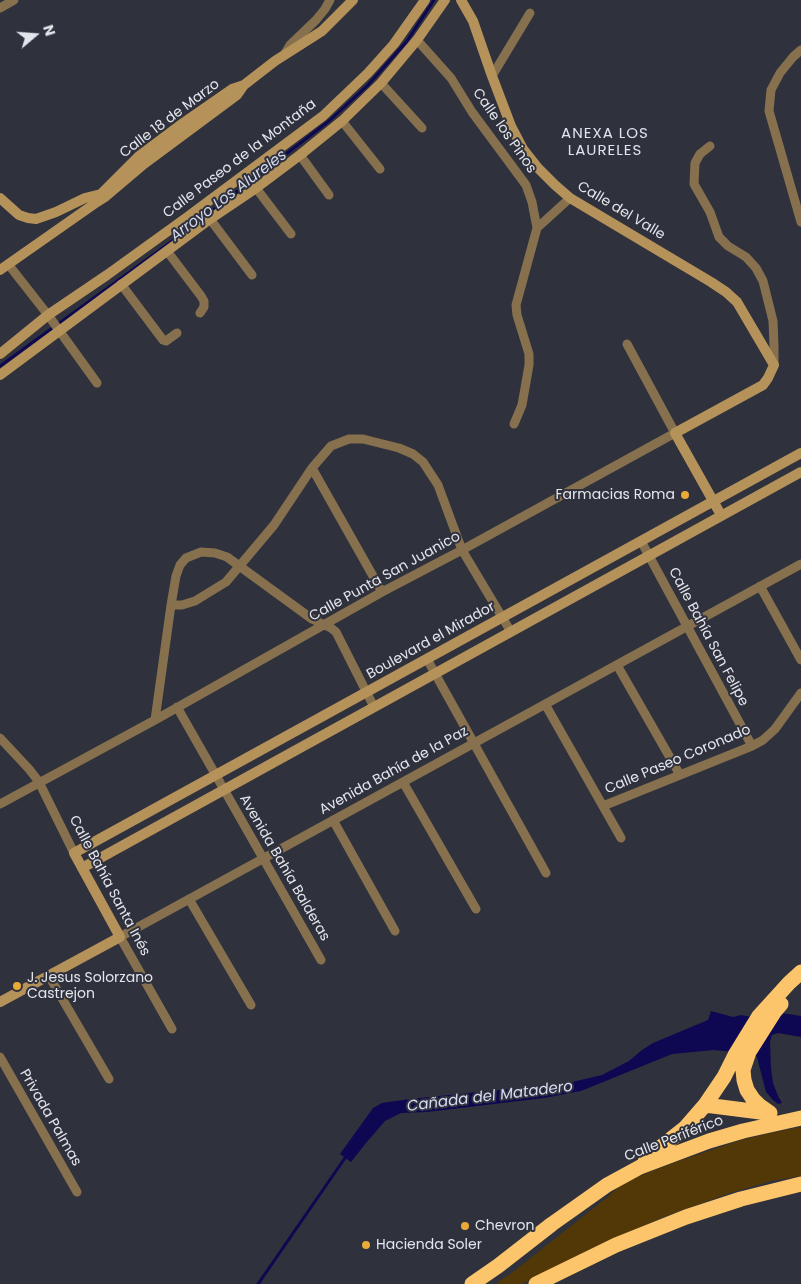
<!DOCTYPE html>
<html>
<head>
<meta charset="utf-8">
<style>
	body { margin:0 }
	#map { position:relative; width:801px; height:1284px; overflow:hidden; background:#2f313c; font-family:Poppins,sans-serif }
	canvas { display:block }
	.north { position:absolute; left:10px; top:10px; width:50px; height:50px; -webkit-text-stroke:4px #2f313c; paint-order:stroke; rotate:72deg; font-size:14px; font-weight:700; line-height:20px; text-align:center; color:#e4e6ed }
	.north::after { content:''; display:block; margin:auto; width:18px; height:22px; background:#e4e6ed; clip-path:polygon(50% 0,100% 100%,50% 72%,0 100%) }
</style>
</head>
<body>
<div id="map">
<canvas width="801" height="1284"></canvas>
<div class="north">N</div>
</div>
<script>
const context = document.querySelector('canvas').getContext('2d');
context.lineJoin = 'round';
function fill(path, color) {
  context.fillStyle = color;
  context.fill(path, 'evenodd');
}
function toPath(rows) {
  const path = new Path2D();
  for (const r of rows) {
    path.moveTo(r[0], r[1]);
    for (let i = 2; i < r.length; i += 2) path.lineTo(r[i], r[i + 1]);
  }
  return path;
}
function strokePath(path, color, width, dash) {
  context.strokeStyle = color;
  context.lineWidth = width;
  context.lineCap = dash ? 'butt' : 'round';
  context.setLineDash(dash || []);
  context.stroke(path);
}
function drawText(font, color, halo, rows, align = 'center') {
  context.font = font + ' Poppins,sans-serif';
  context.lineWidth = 4;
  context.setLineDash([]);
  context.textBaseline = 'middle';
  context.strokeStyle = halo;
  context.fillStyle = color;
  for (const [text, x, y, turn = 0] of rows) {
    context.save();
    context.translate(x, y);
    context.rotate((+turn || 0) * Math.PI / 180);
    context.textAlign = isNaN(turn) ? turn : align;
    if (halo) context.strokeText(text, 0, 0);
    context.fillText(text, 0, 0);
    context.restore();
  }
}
const green = toPath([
	[801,1127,801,1176,772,1181,730,1193,666,1216,597,1246,522,1284,498,1284,499,1281,513,1272,610,1195,624,1182,676,1162,741,1140,770,1133]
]);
const water = toPath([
	[711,1011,733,1017,741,1015,752,1017,781,1013,788,1014,801,1016,801,1037,778,1033,772,1035,770,1042,771,1068,773,1083,778,1096,782,1103,778,1104,773,1100,766,1092,757,1057,753,1054,714,1050,672,1054,581,1091,544,1098,427,1112,401,1113,385,1121,366,1143,351,1162,340,1154,373,1108,382,1103,410,1099,568,1083,602,1075,629,1061,642,1050,653,1043,708,1020]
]);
const stream = toPath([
	[0,366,178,237,329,121,368,85,407,41,434,0],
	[258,1284,347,1155]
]);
const street = toPath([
	[0,8,14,0],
	[417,40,451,78,472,112,526,185,532,202,537,228,516,305,517,315,529,354,529,365,522,405,514,424],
	[801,50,793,57,780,73,771,90,769,111,801,222],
	[284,55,290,45,316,20,325,9,330,0],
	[492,76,530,13],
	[381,83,422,128],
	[342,121,380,169],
	[710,146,700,154,695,163,694,184,710,212,719,237,728,246,746,257,756,268,763,281,773,321,774,346,774,365],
	[300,155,329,195],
	[256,188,291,234],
	[210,219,252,275],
	[537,228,570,198],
	[167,251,201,296,204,301,204,307,200,313],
	[8,264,48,315,97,383],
	[121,284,163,340,166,341,177,333],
	[312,468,382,592],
	[641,541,752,746],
	[760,586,801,660],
	[171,605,182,605,195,601,226,582,274,525,312,468,331,446,349,439,363,439,399,448,413,454,423,462,438,485,462,550,511,632],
	[427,659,546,873],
	[617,665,680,775],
	[545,704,621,838],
	[177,707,321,960],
	[155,720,171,605,176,576,180,565,186,558,201,552,215,553,227,557,312,619,331,628,336,632,374,707],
	[0,738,29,769,39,782,74,853],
	[403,782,476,909],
	[0,804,155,720,382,592,462,550,675,433,627,344],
	[603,806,752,746,763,740,775,729,801,693],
	[333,820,395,931],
	[189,899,251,1005],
	[49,976,109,1079],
	[172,1029,120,937,801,564],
	[0,1057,77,1192]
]);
const secondary = toPath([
	[461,0,473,21,492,76,511,126,523,149,538,168,555,185,570,198,711,282,726,292,737,302,774,365,768,378,763,385,675,433,721,515],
	[0,198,19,215,28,218,36,219,56,212,85,198,101,194,103,196],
	[97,202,101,194,139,156,183,123,232,89,244,85,275,61,322,31,353,0],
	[0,270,97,202,105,197,144,164,237,95,244,85],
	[0,354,48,315,107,275,186,218,323,116,368,73,394,44,425,0],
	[0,375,210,219,256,188,300,155,342,121,381,83,417,40,445,0],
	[82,868,801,472],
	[0,1002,120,937,74,853,801,453]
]);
const highway = toPath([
	[705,1105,768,1113],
	[770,1113,760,1106,753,1099,747,1090,744,1080,743,1070,749,1052,775,1011,781,1004],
	[645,1162,661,1147,685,1128,705,1105,724,1077,735,1055,759,1016,789,983,801,972],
	[472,1284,498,1266,552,1224,607,1185,640,1167,709,1141,743,1131,801,1118],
	[536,1284,616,1245,686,1217,741,1199,801,1184]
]);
const markers = [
	[685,495,5,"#eaaa38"],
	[17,986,5,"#eaaa38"],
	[465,1226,5,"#eaaa38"],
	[366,1245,5,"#eaaa38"]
];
const streetNames = [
	["Calle 18 de Marzo",170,119,-37],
	["Calle los Pinos",504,131,55],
	["Calle Paseo de la Montaña",240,159,-37],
	["Calle del Valle",621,211,31],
	["Calle Punta San Juanico",385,577,-29],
	["Calle Bahía San Felipe",708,637,62],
	["Boulevard el Mirador",431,641,-29],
	["Calle Paseo Coronado",678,760,-23],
	["Avenida Bahía de la Paz",394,771,-29],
	["Avenida Bahía Balderas",284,868,60],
	["Calle Bahía Santa Inés",109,886,62],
	["Privada Palmas",50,1118,60],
	["Calle Periférico",674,1139,-21]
];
const poiNames = [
	["Farmacias Roma",675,495,"right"],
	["J. Jesus Solorzano",27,978],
	["Castrejon",27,994],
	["Chevron",475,1226],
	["Hacienda Soler",376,1245]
];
const neighbourhoodNames = [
	["ANEXA LOS",605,134],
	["LAURELES",605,151]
];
const waterNames = [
	["Arroyo Los Alureles",229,196,-37],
	["Cañada del Matadero",490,1097,-7]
];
fill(green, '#523806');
fill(water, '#0e0752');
strokePath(stream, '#0e0752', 3);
strokePath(street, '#86704e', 9);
strokePath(secondary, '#b6925b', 10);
strokePath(highway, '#fcc56b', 15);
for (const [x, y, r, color] of markers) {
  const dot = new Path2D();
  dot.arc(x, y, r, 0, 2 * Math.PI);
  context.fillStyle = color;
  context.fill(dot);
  strokePath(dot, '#2f313c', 2);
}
drawText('14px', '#e4e6ed', '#2f313c', streetNames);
drawText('14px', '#e4e6ed', '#2f313c', poiNames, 'left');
context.letterSpacing = '1px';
drawText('15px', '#dfe3f1', '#2f313c', neighbourhoodNames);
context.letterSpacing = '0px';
drawText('italic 15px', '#d6dcf2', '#2f313c', waterNames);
</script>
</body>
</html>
